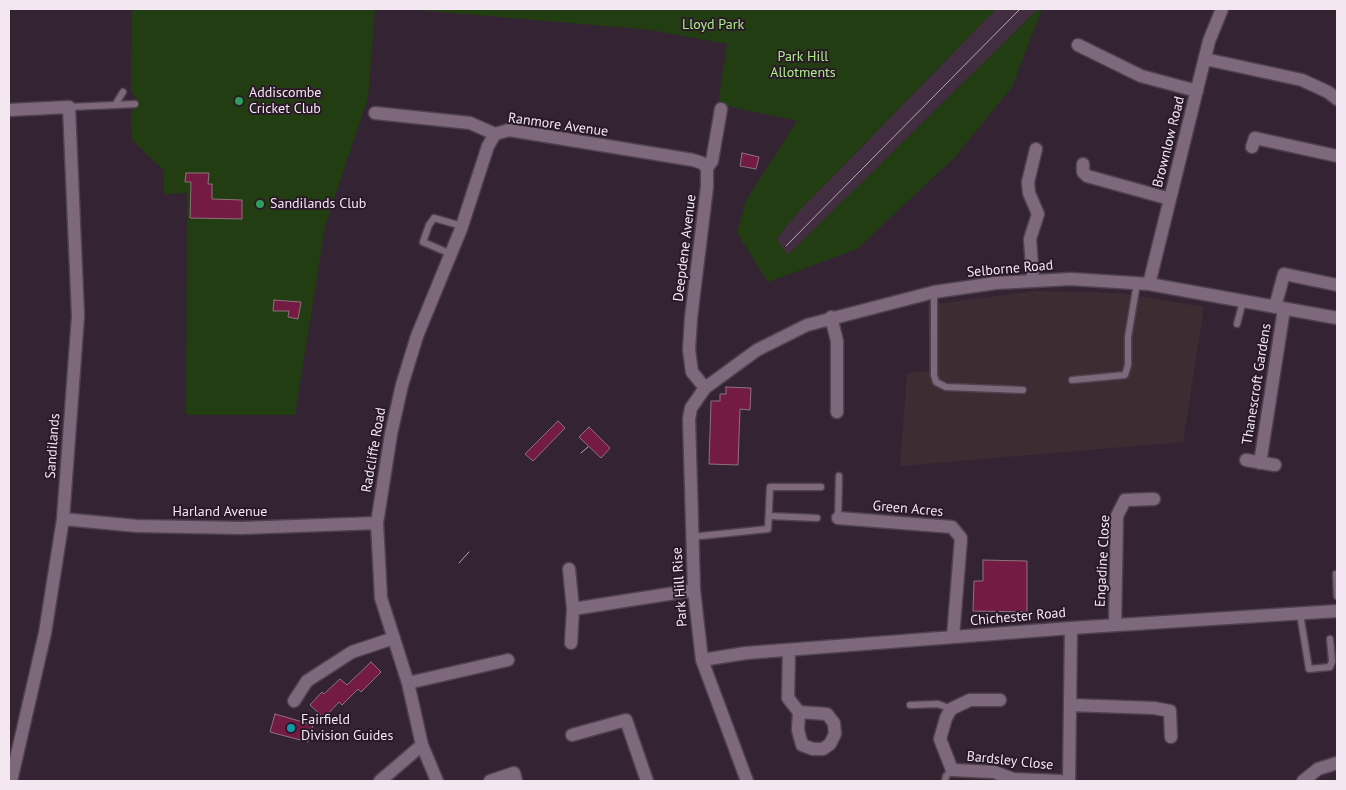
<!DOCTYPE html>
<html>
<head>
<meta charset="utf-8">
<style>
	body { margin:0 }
	#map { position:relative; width:1346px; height:790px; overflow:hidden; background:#342433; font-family:"PT Sans",sans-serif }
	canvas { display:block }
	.frame { position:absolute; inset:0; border:10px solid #f3e7f1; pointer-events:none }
</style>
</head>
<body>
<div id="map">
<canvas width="1346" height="790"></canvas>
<div class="frame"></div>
</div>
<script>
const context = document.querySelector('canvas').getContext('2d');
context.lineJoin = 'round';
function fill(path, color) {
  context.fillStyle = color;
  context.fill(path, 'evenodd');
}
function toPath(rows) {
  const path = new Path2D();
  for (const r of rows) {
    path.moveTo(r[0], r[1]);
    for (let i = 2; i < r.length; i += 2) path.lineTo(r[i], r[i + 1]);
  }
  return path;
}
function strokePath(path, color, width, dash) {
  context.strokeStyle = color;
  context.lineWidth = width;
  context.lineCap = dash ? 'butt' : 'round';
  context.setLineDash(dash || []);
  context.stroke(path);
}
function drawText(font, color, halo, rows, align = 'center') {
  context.font = font + ' "PT Sans",sans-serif';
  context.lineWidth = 4;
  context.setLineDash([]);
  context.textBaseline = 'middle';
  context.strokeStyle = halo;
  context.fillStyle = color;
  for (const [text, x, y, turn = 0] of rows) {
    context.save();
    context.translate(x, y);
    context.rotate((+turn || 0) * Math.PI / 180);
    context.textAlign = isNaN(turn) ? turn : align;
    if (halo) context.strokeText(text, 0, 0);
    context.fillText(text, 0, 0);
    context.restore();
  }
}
const built = toPath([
	[996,9,1038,9,788,255,776,239,800,210]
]);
const education = toPath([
	[1034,291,1118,293,1204,307,1183,442,900,466,907,373,929,371,928,305]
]);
const green = toPath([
	[132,9,375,9,368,98,325,226,295,415,186,415,187,193,164,194,164,171,132,140,131,117,136,98,131,91],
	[406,9,996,9,800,210,776,239,788,255,1038,9,1042,9,1012,87,955,157,857,249,768,282,737,233,745,202,797,121,718,104,727,44,651,30]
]);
const building = toPath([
	[742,153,759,157,756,169,740,166,742,153],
	[186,173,209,173,208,184,212,184,212,199,242,200,242,219,190,218,191,182,185,182,186,173],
	[274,300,301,302,298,319,288,317,289,311,273,311,274,300],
	[726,387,751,388,750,410,740,409,738,465,709,464,711,401,720,401,720,394,726,394,726,387],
	[558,421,565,428,533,461,525,454,558,421],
	[589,427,610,448,601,458,579,437,589,427],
	[983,560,1027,561,1027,612,973,611,974,581,983,581,983,560],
	[371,662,381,672,361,692,358,689,342,705,339,702,324,718,310,705,322,692,324,694,340,679,347,685,371,662],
	[275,714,313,725,308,742,270,732,275,714]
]);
const service = toPath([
	[115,105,135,104],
	[69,107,115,105,123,92],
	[451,254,423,242,429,225,434,218,462,226],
	[934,292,934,375,936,382,946,387,1023,390],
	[1237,324,1243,301],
	[1072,380,1125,375,1128,365,1128,337,1137,283],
	[769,516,817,518],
	[838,518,839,476],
	[691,537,768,529,770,487,821,487],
	[1336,574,1337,596],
	[1300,614,1309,669,1330,667,1332,661,1330,639],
	[910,705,938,704,951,709],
	[945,781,946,776,952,770]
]);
const minor = toPath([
	[1078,45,1141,76,1197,91],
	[1205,59,1302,80,1328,92,1337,99],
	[9,110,69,107,78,316,63,519,45,633,11,781],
	[375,113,470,123,495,134,509,130,693,160,702,163,707,168],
	[1252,147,1255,138,1337,156],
	[1083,164,1083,172,1087,176,1170,199],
	[1033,281,1030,239,1038,214,1029,193,1028,182,1036,149],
	[1149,284,1209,41,1222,9],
	[1275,307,1284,274,1337,285],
	[831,317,837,341,837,412],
	[705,388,692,372,689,350,691,318,707,187,707,168,712,161,721,109],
	[1246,460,1275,465],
	[1260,463,1284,309],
	[838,518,952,527,961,538,953,637],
	[63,519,137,526,242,528,377,523],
	[569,569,573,609,571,643],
	[573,609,694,590],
	[1115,624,1117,516,1125,500,1154,499],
	[789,650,788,698,799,712,798,730,802,745,813,749,823,749,830,744,835,734,834,723,827,714,799,712],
	[702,660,746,653,1071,628,1337,611],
	[408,683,508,660],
	[1000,700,970,700,951,709,946,718,940,739,952,770,994,772,1013,779,1060,781],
	[294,701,307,681,352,652,394,638],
	[1070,705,1154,708,1170,711,1171,737],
	[572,735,626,720,647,781],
	[380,781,422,745],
	[437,781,422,745,408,683,381,598,377,523,391,434,402,385,417,336,461,229,488,146,495,134],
	[490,781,514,773,516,781],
	[747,781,702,660,694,590,689,419,691,408,705,388,757,350,807,325,934,292,996,283,1071,279,1149,284,1337,318],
	[1069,781,1071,628],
	[1303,781,1318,769,1337,763]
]);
const tram = toPath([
	[786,246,1020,9],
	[581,453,588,447],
	[459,563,469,552]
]);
const markers = [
	[239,101,5,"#2e9e5b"],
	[260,204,5,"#2e9e5b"],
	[291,728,5,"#0f9aa8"]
];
const parkNames = [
	["Lloyd Park",713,25],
	["Park Hill",803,57],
	["Allotments",803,73]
];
const poiNames = [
	["Addiscombe",249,93],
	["Cricket Club",249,109],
	["Sandilands Club",270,204],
	["Fairfield",301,720],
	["Division Guides",301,736]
];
const streetNames = [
	["Ranmore Avenue",558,125,8],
	["Brownlow Road",1169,142,-76],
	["Deepdene Avenue",685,248,-83],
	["Selborne Road",1010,269,-5],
	["Thanescroft Gardens",1257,384,-81],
	["Sandilands",53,446,-86],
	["Radcliffe Road",374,450,-80],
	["Green Acres",908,509,5],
	["Harland Avenue",220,512],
	["Engadine Close",1103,561,-87],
	["Park Hill Rise",680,587,-94],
	["Chichester Road",1018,617,-5],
	["Bardsley Close",1010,761,6]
];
fill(built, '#422d41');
fill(education, '#3e2c33');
fill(green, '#233d12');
fill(building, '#731b42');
strokePath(building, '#8e737b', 1);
strokePath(service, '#50414e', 9);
strokePath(minor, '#50414e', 15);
strokePath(service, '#7d697b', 6);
strokePath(minor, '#7d697b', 12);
strokePath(tram, '#b6a9b4', 1);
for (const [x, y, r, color] of markers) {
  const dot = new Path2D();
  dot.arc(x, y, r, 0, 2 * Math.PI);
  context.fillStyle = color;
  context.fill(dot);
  strokePath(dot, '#2a1a29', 2);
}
drawText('14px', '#aaef83', '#2a1a29', parkNames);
drawText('14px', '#f3e7f1', '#2a1a29', poiNames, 'left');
drawText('14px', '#f3e7f1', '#2a1a29', streetNames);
</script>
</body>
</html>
